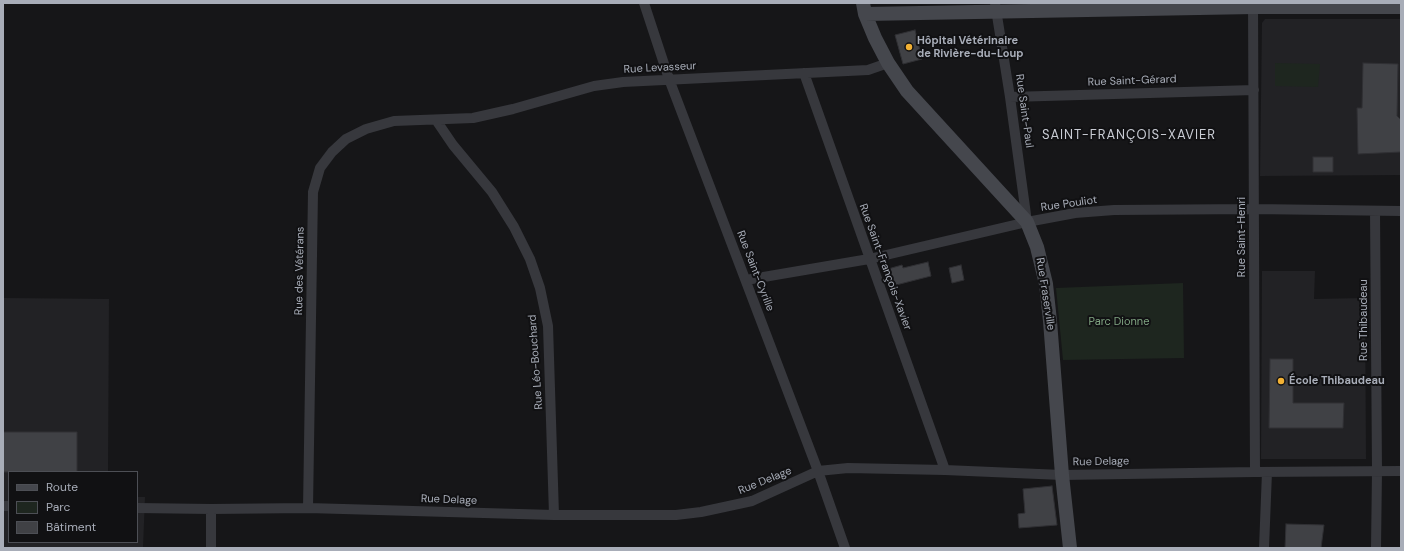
<!DOCTYPE html>
<html>
<head>
<meta charset="utf-8">
<style>
	body { margin:0 }
	#map { position:relative; width:1404px; height:551px; overflow:hidden; background:#161618; font-family:"DM Sans",sans-serif }
	canvas { display:block }
	.frame { position:absolute; inset:0; border:4px solid #a8adb8; pointer-events:none }
	.legend { position:absolute; left:8px; top:471px; width:130px; height:72px; box-sizing:border-box; background:#111113; border:1px solid #4d4f55; margin:0; padding:5px 7px; list-style:none; font-size:12px; color:#a8adb8 }
	.legend li { display:flex; align-items:center; gap:8px; height:20px }
	.legend b { width:20px; border:1px solid #4d4f55 }
</style>
</head>
<body>
<div id="map">
<canvas width="1404" height="551"></canvas>
<div class="frame"></div>
<ul class="legend">
<li><b style="height:5px;background:#45474d"></b>Route</li>
<li><b style="height:11px;background:#1e261f"></b>Parc</li>
<li><b style="height:11px;background:#404145"></b>Bâtiment</li>
</ul>
</div>
<script>
const context = document.querySelector('canvas').getContext('2d');
context.lineJoin = 'round';
function fill(path, color) {
  context.fillStyle = color;
  context.fill(path, 'evenodd');
}
function toPath(rows) {
  const path = new Path2D();
  for (const r of rows) {
    path.moveTo(r[0], r[1]);
    for (let i = 2; i < r.length; i += 2) path.lineTo(r[i], r[i + 1]);
  }
  return path;
}
function strokePath(path, color, width, dash) {
  context.strokeStyle = color;
  context.lineWidth = width;
  context.lineCap = dash ? 'butt' : 'round';
  context.setLineDash(dash || []);
  context.stroke(path);
}
function drawText(font, color, halo, rows, align = 'center') {
  context.font = font + ' "DM Sans",sans-serif';
  context.lineWidth = 4;
  context.setLineDash([]);
  context.textBaseline = 'middle';
  context.strokeStyle = halo;
  context.fillStyle = color;
  for (const [text, x, y, turn = 0] of rows) {
    context.save();
    context.translate(x, y);
    context.rotate((+turn || 0) * Math.PI / 180);
    context.textAlign = isNaN(turn) ? turn : align;
    if (halo) context.strokeText(text, 0, 0);
    context.fillText(text, 0, 0);
    context.restore();
  }
}
const built = toPath([
	[1265,19,1401,19,1401,175,1260,176,1262,23],
	[1262,271,1315,271,1314,299,1365,298,1366,459,1261,459],
	[3,298,109,299,108,472,9,472,9,542,137,542,137,497,145,497,143,548,3,548]
]);
const green = toPath([
	[1275,63,1320,64,1318,87,1275,86],
	[1183,283,1184,358,1063,360,1056,288]
]);
const building = toPath([
	[915,30,922,59,903,64,895,35,915,30],
	[1363,63,1398,64,1397,116,1401,120,1401,152,1358,154,1357,108,1362,108,1363,63],
	[1313,157,1333,157,1333,172,1313,172,1313,157],
	[928,262,931,276,892,286,888,269,902,265,903,268,928,262],
	[961,265,964,280,952,283,949,268,961,265],
	[1270,359,1293,359,1293,403,1344,403,1343,428,1269,428,1270,359],
	[3,432,77,432,77,472,3,472,3,432],
	[1052,486,1057,525,1019,528,1018,514,1025,513,1023,489,1052,486],
	[1286,524,1324,525,1321,548,1285,548,1286,524]
]);
const street = toPath([
	[644,3,669,79,818,471,845,548],
	[995,3,1010,97,1027,222],
	[1253,3,1255,472],
	[804,73,945,470],
	[1010,97,1254,90],
	[436,120,453,145,492,192,514,227,530,259,540,288,548,326,554,515],
	[1375,211,1377,471,1376,548],
	[746,280,869,259,1027,222,1075,213,1114,210,1254,209,1401,211],
	[3,506,9,506],
	[137,508,211,509,308,508,554,515,676,515,701,512,752,501,818,471,848,468,945,470,1062,475,1255,472,1401,471],
	[308,508,313,192,320,168,332,152,346,139,366,129,394,121,473,118,513,109,594,86,623,82,868,70,888,63],
	[211,509,211,548],
	[1264,548,1267,472]
]);
const secondary = toPath([
	[863,3,865,14,875,38,888,63,907,91,1027,222,1037,247,1046,284,1050,321,1062,475,1070,548],
	[865,14,1254,7,1401,7]
]);
const markers = [
	[909,47,4,"#f2b134"],
	[1281,381,4,"#f2b134"]
];
const poiNames = [
	["Hôpital Vétérinaire",917,41],
	["de Rivière-du-Loup",917,54],
	["École Thibaudeau",1289,381]
];
const streetNames = [
	["Rue Levasseur",660,68,-3],
	["Rue Saint-Gérard",1132,81,-2],
	["Rue Saint-Paul",1024,111,82],
	["Rue Pouliot",1069,204,-8],
	["Rue Saint-Henri",1242,237,-90],
	["Rue Saint-François-Xavier",885,267,70],
	["Rue des Vétérans",300,271,-89],
	["Rue Saint-Cyrille",755,271,69],
	["Rue Fraserville",1045,294,81],
	["Rue Thibaudeau",1364,320,-90],
	["Rue Léo-Bouchard",536,362,-94],
	["Rue Delage",1101,462,-1],
	["Rue Delage",765,481,-22],
	["Rue Delage",449,500,2]
];
const parkNames = [
	["Parc Dionne",1119,322]
];
const quarterNames = [
	["SAINT-FRANÇOIS-XAVIER",1129,136]
];
fill(built, '#222225');
fill(green, '#1e261f');
fill(building, '#404145');
strokePath(building, '#303034', 1);
strokePath(street, '#37383d', 10);
strokePath(secondary, '#45474d', 14);
for (const [x, y, r, color] of markers) {
  const dot = new Path2D();
  dot.arc(x, y, r, 0, 2 * Math.PI);
  context.fillStyle = color;
  context.fill(dot);
  strokePath(dot, '#111113', 1.5);
}
drawText('bold 11px', '#a8adb8', '#111113', poiNames, 'left');
drawText('11px', '#a8adb8', '#111113', streetNames);
drawText('11px', '#7fa381', '#111113', parkNames);
context.letterSpacing = '1px';
drawText('13px', '#c9ccd4', '#111113', quarterNames);
context.letterSpacing = '0px';
</script>
</body>
</html>
